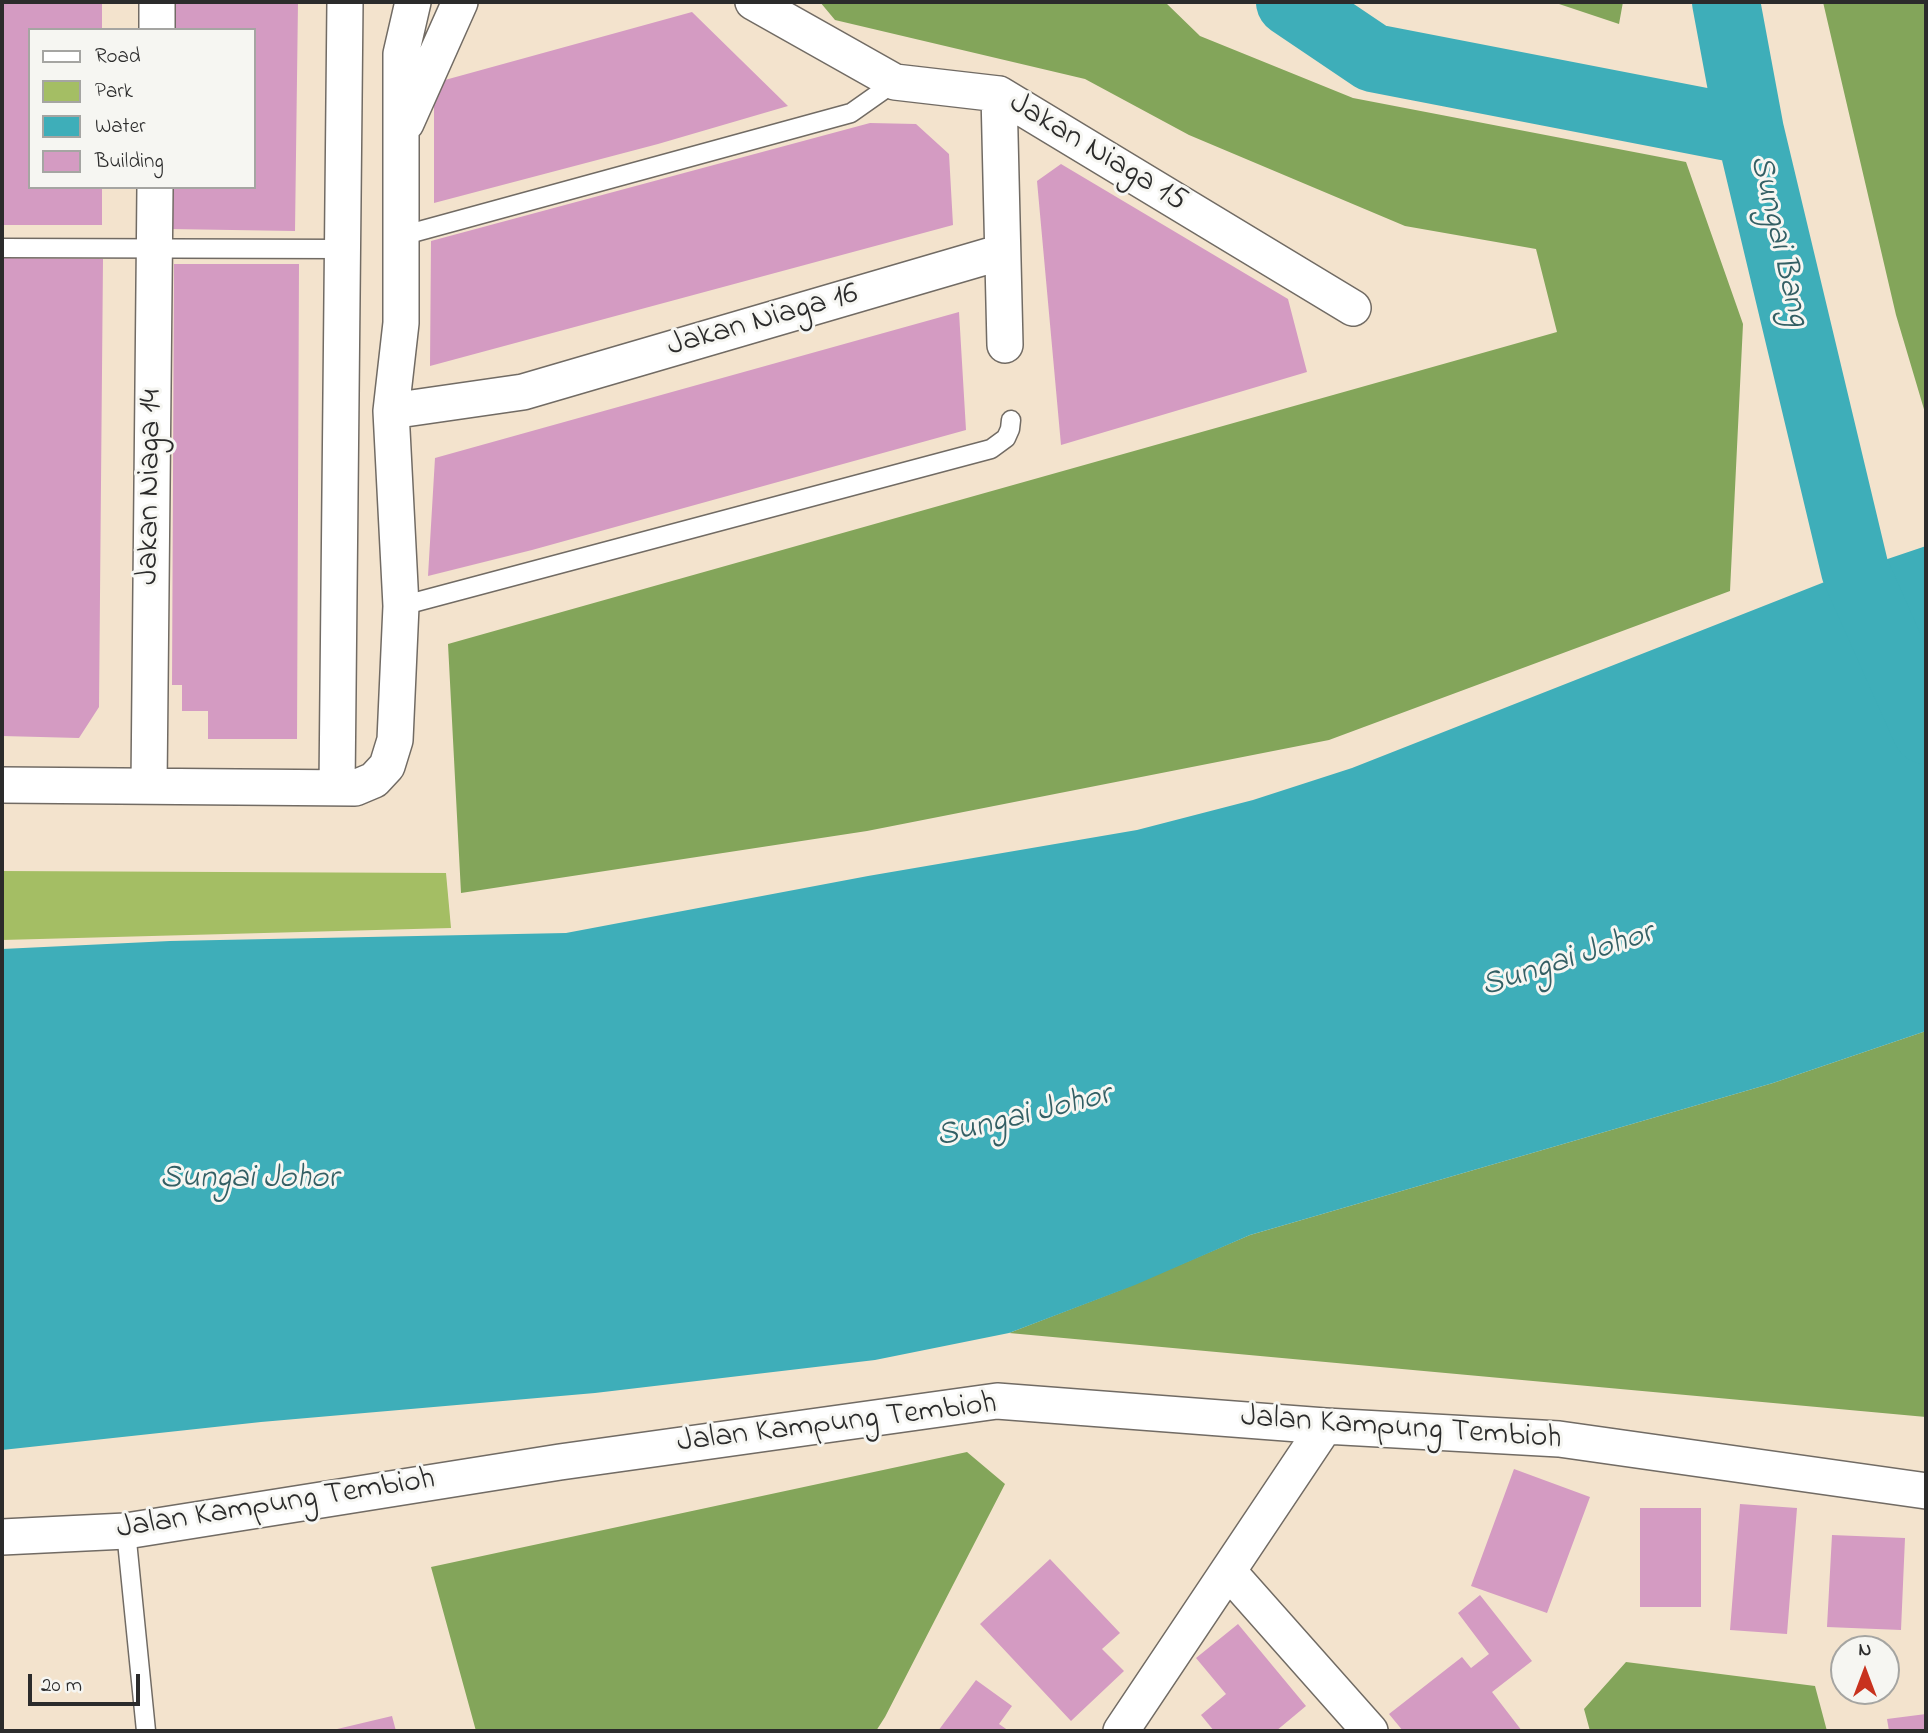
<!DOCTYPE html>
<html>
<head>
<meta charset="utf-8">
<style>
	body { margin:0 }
	#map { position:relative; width:1928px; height:1733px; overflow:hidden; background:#f3e3cd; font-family:"Indie Flower",sans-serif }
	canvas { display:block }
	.frame { position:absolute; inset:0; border:4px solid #2b2b2b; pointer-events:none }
	.legend { position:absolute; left:28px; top:28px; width:228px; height:161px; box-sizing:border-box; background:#f6f6f2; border:2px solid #a5a5a2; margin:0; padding:9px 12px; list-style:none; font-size:21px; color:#2b2b2b }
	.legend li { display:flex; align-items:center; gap:14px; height:35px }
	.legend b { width:35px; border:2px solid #a5a5a2 }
	.north { position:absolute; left:1830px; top:1635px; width:70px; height:70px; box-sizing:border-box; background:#f6f6f2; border:2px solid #a5a5a2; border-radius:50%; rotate:0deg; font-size:19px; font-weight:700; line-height:28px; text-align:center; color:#2b2b2b }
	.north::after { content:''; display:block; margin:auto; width:24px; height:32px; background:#c8321e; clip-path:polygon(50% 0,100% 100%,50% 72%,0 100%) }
	.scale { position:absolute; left:28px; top:1674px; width:112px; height:32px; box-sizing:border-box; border:4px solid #2b2b2b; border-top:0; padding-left:9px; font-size:21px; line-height:24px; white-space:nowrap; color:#2b2b2b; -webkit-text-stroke:5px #f6f6f2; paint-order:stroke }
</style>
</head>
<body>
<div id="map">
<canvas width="1928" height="1733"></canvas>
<div class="frame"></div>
<ul class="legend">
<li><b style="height:9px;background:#fff"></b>Road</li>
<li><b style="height:19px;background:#a4be64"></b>Park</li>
<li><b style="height:19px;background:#3eaeb9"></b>Water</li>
<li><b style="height:19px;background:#d49bc2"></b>Building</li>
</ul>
<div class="north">N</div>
<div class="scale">20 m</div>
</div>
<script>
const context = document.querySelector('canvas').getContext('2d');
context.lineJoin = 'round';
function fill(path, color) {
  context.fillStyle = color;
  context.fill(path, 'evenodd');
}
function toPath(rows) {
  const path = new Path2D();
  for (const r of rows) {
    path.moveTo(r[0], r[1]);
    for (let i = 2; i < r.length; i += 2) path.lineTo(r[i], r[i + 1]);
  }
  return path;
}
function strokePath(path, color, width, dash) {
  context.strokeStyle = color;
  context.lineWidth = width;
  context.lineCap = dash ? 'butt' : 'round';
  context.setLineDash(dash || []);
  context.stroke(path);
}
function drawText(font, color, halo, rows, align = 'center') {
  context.font = font + ' "Indie Flower",sans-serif';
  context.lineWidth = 6;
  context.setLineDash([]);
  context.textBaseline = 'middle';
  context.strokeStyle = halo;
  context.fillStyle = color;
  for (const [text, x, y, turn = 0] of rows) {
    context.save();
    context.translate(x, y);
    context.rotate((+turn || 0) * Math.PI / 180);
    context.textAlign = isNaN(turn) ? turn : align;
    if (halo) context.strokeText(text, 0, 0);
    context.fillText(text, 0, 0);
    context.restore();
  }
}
const green = toPath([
	[2,871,446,873,451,928,2,940]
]);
const forest = toPath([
	[820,2,1165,2,1200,36,1353,98,1686,162,1743,324,1730,591,1329,740,867,831,461,893,448,644,1557,332,1536,249,1405,226,1189,135,1085,79,835,20],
	[1553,2,1623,2,1619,24],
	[1823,2,1926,2,1926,416,1896,315],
	[1926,1031,1926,1417,1009,1333,1118,1291,1250,1235,1773,1083],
	[967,1452,1005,1484,885,1717,876,1731,476,1731,431,1567],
	[1626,1662,1815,1686,1827,1731,1590,1731,1584,1709]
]);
const water = toPath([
	[1926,546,1926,1031,1773,1083,1250,1235,1135,1285,1009,1333,875,1360,595,1393,261,1422,2,1450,2,949,170,941,566,933,868,876,1137,830,1253,800,1352,768,1855,570]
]);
const river = toPath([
	[1290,2,1373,58,1750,131,1855,570,1926,730],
	[1726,2,1750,131]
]);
const building = toPath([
	[2,2,102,2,102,30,30,30,30,187,102,187,102,225,2,225],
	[172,2,298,2,295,231,169,229,170,187,254,187,254,30,172,30],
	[692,12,788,106,658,144,434,203,434,83],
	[870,123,916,124,949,154,953,225,430,366,431,241],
	[1061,164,1288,299,1307,372,1061,445,1037,181],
	[2,258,103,259,99,707,79,738,2,736],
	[174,264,299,264,297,739,208,739,208,711,182,711,182,685,172,685],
	[959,312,966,430,532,550,428,576,435,458],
	[1514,1469,1590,1497,1547,1613,1471,1586],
	[1740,1504,1797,1508,1787,1634,1730,1630],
	[1640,1508,1701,1508,1701,1607,1640,1607],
	[1832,1535,1905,1538,1901,1630,1827,1627],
	[1050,1559,1120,1633,1102,1649,1124,1671,1071,1721,980,1624],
	[1480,1595,1532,1661,1492,1692,1522,1731,1403,1731,1389,1714,1462,1657,1471,1668,1489,1654,1458,1613],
	[1238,1624,1306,1706,1276,1731,1214,1731,1201,1715,1226,1694,1196,1658],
	[976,1680,1012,1706,999,1724,1009,1731,938,1731],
	[1926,1714,1926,1731,1889,1731,1887,1719],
	[392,1716,396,1731,333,1731,333,1730]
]);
const service = toPath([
	[401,236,851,113,895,82],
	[2,248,343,249],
	[401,606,991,449,1006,438,1010,429,1011,420],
	[126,1531,146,1731]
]);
const minor = toPath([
	[753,2,895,82,999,94,1353,308],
	[157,30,157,2],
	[999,94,1005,345],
	[406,123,460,2],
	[391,411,523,392,1002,252],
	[2,785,355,788,374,780,387,766,395,740,401,606,391,411,401,323,401,54,413,2],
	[149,786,155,187],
	[337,788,345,2],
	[2,1537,126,1531,560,1462,997,1401,1325,1426,1559,1439,1926,1491],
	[1228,1571,1370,1731],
	[1121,1731,1325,1426]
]);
const streetNames = [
	["Jakan Niaga 15",1097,154,31],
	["Jakan Niaga 16",763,322,-16],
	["Jakan Niaga 14",152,487,-89],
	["Jalan Kampung Tembioh",837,1425,-7],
	["Jalan Kampung Tembioh",1401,1430,4],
	["Jalan Kampung Tembioh",276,1506,-9]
];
const waterNames = [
	["Sungai Bang",1777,241,77],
	["Sungai Johor",1568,962,-18],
	["Sungai Johor",1024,1118,-14],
	["Sungai Johor",249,1181]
];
fill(green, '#a4be64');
fill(forest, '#83a55a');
fill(water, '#3eaeb9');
strokePath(river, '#3eaeb9', 68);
fill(building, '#d49bc2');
strokePath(service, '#716b64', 21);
strokePath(minor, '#716b64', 38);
strokePath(service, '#fff', 18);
strokePath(minor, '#fff', 35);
drawText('32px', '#2b2b2b', '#f6f6f2', streetNames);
drawText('italic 33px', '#335f64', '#f6f6f2', waterNames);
</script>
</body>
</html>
